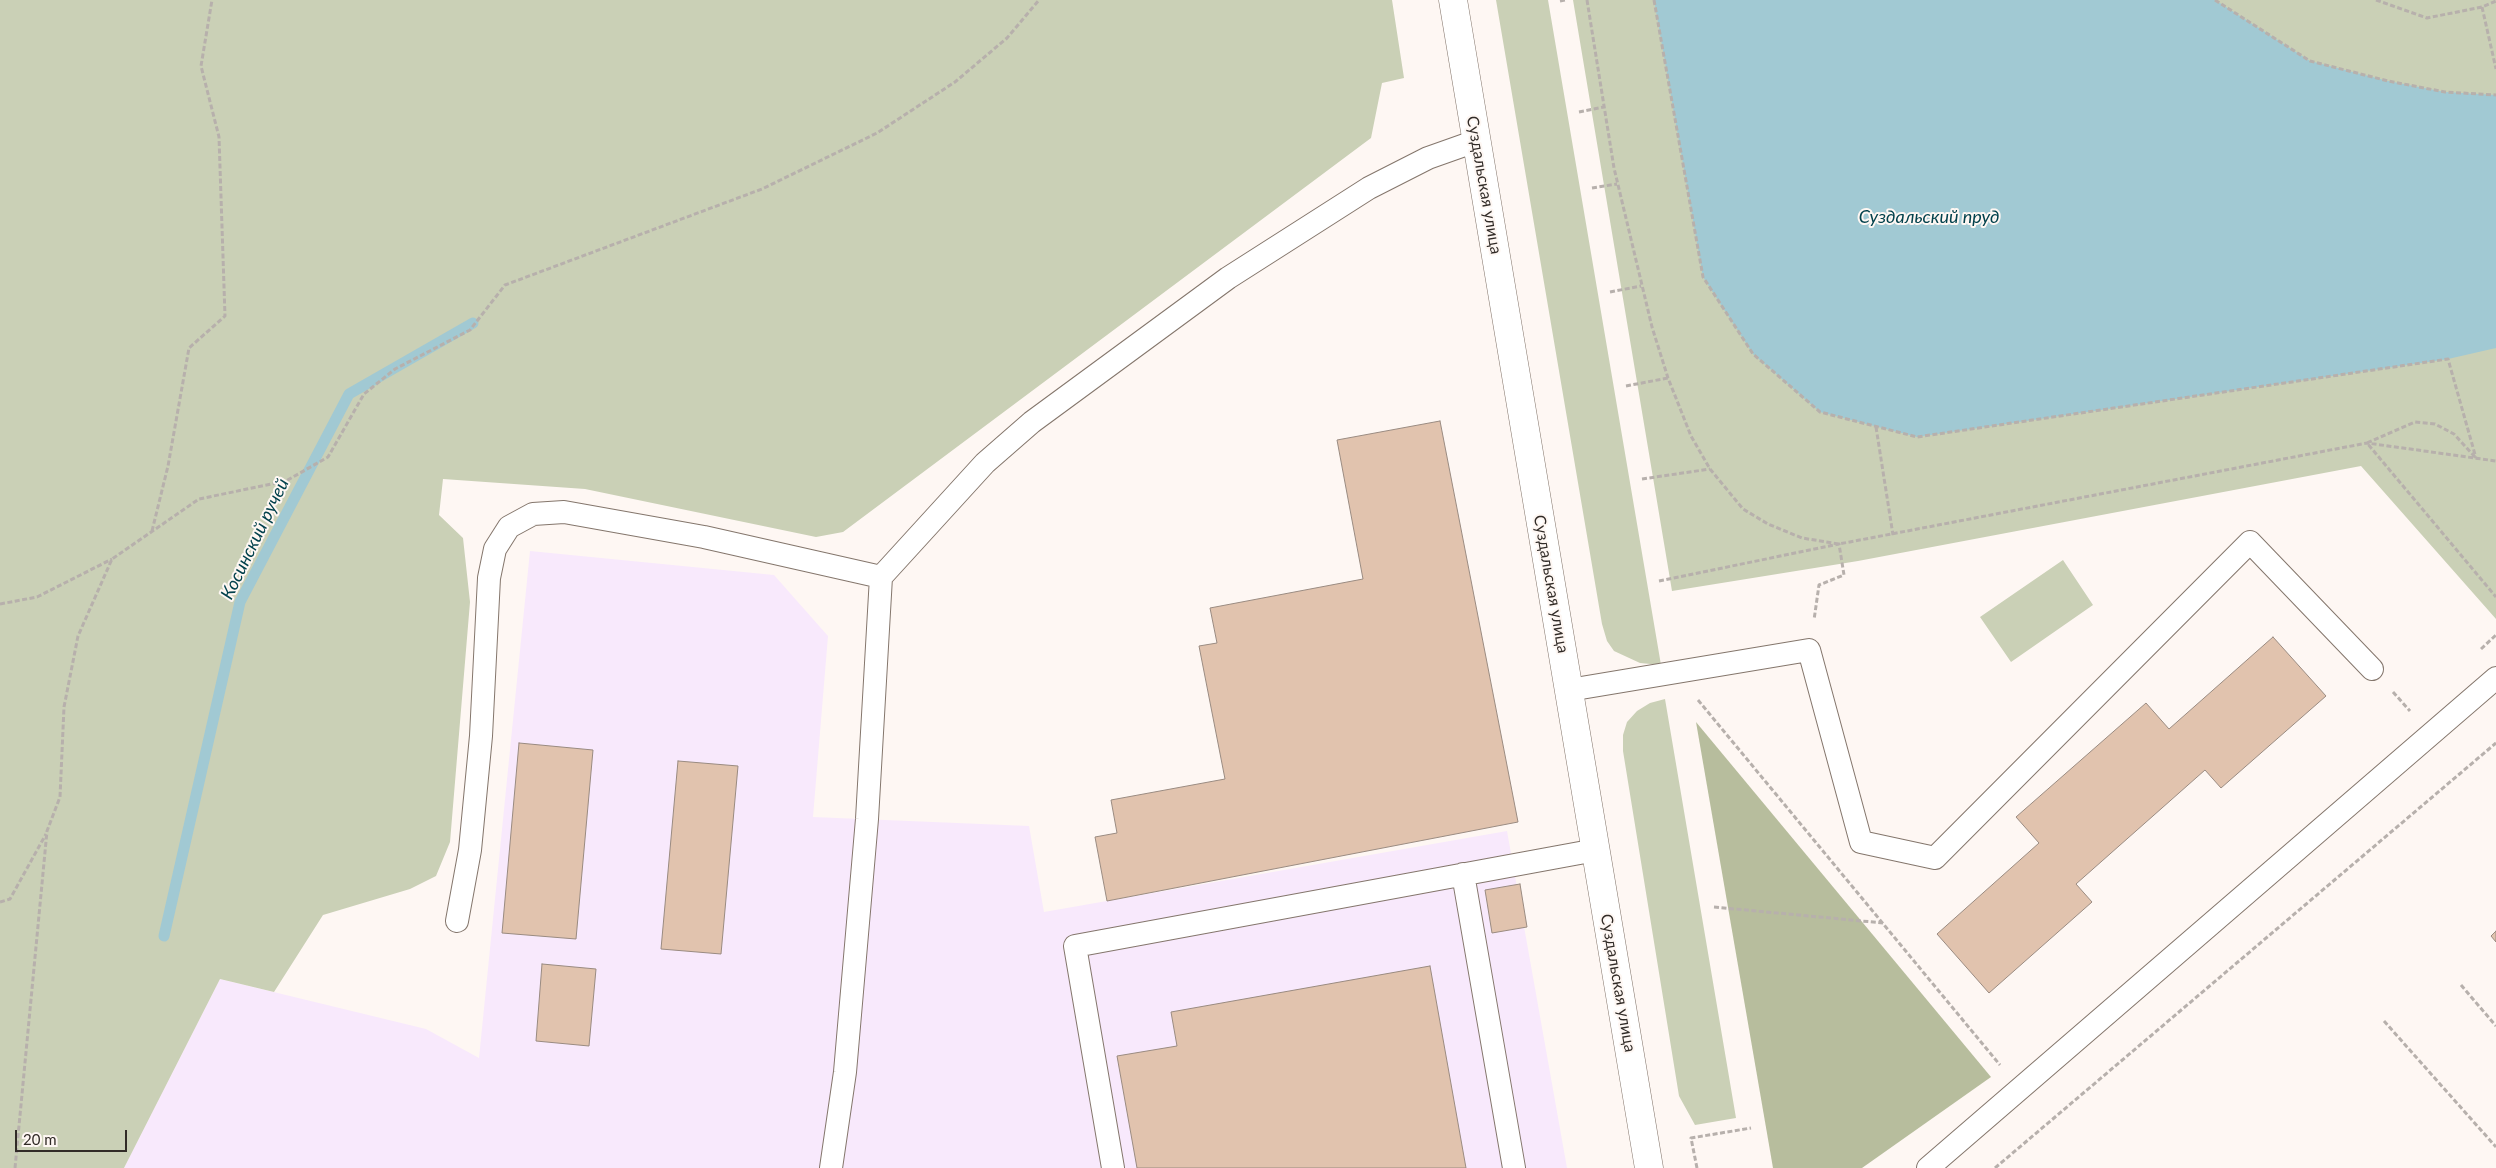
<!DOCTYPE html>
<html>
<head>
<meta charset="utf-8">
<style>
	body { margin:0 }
	#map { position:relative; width:2496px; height:1168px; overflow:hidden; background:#fef7f3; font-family:Lato,sans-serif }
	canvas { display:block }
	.scale { position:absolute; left:15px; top:1130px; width:112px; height:22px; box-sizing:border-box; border:2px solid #312b27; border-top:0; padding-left:6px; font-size:15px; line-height:18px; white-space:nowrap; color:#312b27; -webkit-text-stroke:4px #fef7f3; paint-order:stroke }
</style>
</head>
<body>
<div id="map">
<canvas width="2496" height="1168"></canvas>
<div class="scale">20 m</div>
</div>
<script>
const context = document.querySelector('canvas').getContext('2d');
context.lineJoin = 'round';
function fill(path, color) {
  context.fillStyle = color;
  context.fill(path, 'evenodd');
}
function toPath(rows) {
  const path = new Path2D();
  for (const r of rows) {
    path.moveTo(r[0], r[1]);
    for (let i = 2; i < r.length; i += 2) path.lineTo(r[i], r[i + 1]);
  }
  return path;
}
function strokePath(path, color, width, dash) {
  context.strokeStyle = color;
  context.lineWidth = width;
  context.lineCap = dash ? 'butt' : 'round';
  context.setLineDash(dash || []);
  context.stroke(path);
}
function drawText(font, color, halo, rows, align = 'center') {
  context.font = font + ' Lato,sans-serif';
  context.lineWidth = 4;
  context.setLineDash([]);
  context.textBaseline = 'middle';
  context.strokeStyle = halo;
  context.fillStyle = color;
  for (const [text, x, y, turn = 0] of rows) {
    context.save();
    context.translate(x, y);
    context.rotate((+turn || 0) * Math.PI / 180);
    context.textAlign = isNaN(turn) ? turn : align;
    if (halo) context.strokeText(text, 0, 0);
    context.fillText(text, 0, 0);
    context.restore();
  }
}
const industrial = toPath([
	[530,551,774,575,828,636,813,817,1029,826,1044,912,1507,831,1567,1168,124,1168,220,979,426,1029,479,1058]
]);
const green = toPath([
	[0,0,1392,0,1404,78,1382,83,1371,138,843,532,816,537,585,489,443,479,439,515,463,538,470,602,450,842,436,876,410,889,323,915,274,992,220,979,124,1168,0,1168],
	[1496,0,1548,0,1661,665,1640,663,1614,651,1607,641,1602,624],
	[1573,0,2496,0,2496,619,2361,466,1858,561,1672,591],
	[2063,560,2093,605,2011,662,1980,617],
	[1665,699,1736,1118,1695,1125,1679,1096,1623,751,1623,735,1627,722,1637,711,1650,703]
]);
const forest = toPath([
	[1696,722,1991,1077,1862,1168,1773,1168]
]);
const water = toPath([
	[1654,0,2215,0,2310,61,2388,81,2445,92,2496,95,2496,348,2448,359,1917,437,1820,412,1753,354,1703,277]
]);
const stream = toPath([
	[164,936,240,602,349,394,473,323]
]);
const building = toPath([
	[1440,421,1518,822,1107,901,1095,837,1117,833,1111,800,1225,779,1199,646,1217,643,1210,608,1363,579,1337,440,1440,421],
	[2273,637,2326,696,2221,788,2205,770,2076,884,2092,902,1989,993,1937,934,2039,843,2016,817,2146,703,2169,729,2273,637],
	[519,743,593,750,576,939,502,933,519,743],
	[678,761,738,766,721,954,661,949,678,761],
	[1520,884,1527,927,1492,933,1485,890,1520,884],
	[2496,931,2496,942,2491,936,2496,931],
	[542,964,596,969,589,1046,536,1041,542,964],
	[1430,966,1466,1168,1137,1168,1117,1056,1177,1046,1171,1012,1430,966]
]);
const path = toPath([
	[1587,0,1614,168,1652,327,1668,378,1691,436,1710,469,1743,509,1768,524,1802,538,1839,544,2367,443,2496,461],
	[1654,0,1703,277,1753,354,1820,412,1917,437,2448,359,2476,458],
	[2215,0,2310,61,2388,81,2445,92,2496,95],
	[2376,0,2427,18,2482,7,2496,1],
	[1560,1,1565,0],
	[2482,7,2496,69],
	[1579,112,1604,107],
	[1592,188,1617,184],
	[1610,292,1641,286],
	[1626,386,1668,378],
	[1876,427,1893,535],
	[2475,457,2454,434,2435,424,2415,422,2367,443,2496,597],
	[1642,479,1710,469],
	[152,531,168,466,189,348,225,316,219,137,201,66,212,0],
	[1659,581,1839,544,1844,575,1819,585,1814,620],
	[0,604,37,597,112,559],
	[2481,649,2496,635],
	[2393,692,2410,711],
	[1698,700,2000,1065],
	[0,902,10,899,46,834],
	[1714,907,1883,923],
	[2461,985,2496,1026],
	[2384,1021,2496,1147],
	[15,1168,47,831,60,797,64,707,78,636,112,559,199,499,286,481,328,457,364,394,395,369,470,330,505,285,762,189,877,133,955,82,1007,38,1039,0],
	[1697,1168,1691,1138,1751,1128],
	[1995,1168,2496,743]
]);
const service = toPath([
	[1569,690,1809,650,1861,842,1935,858,2250,542,2372,669],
	[1463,874,1514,1168],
	[457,921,470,850,481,736,489,578,495,549,509,527,533,514,564,512,704,537,881,577],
	[831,1168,845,1072,867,819,881,577,985,463,1032,422,1228,278,1369,188,1428,158,1476,141],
	[1113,1168,1075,946,1596,850],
	[1928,1168,2496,678]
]);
const tertiary = toPath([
	[1453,0,1649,1168]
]);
const streetNames = [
	["Суздальская улица",1484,185,80],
	["Суздальская улица",1551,584,80],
	["Суздальская улица",1618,983,80]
];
const waterNames = [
	["Суздальский пруд",1929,217],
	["Косинский ручей",255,539,-64]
];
fill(industrial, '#f8e9fc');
fill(green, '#cad0b6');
fill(forest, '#b7bd9d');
fill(water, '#a1c9d3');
strokePath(stream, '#a1c9d3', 11);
fill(building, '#e1c3ae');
strokePath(building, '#9a8b81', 1);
strokePath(service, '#84766c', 24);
strokePath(tertiary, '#84766c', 29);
strokePath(path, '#b7b0ac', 3, [5, 2.5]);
strokePath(service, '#fff', 22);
strokePath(tertiary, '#fff', 28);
drawText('16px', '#312b27', '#fef7f3', streetNames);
drawText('italic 18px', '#02414c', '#fef7f3', waterNames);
</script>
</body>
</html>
